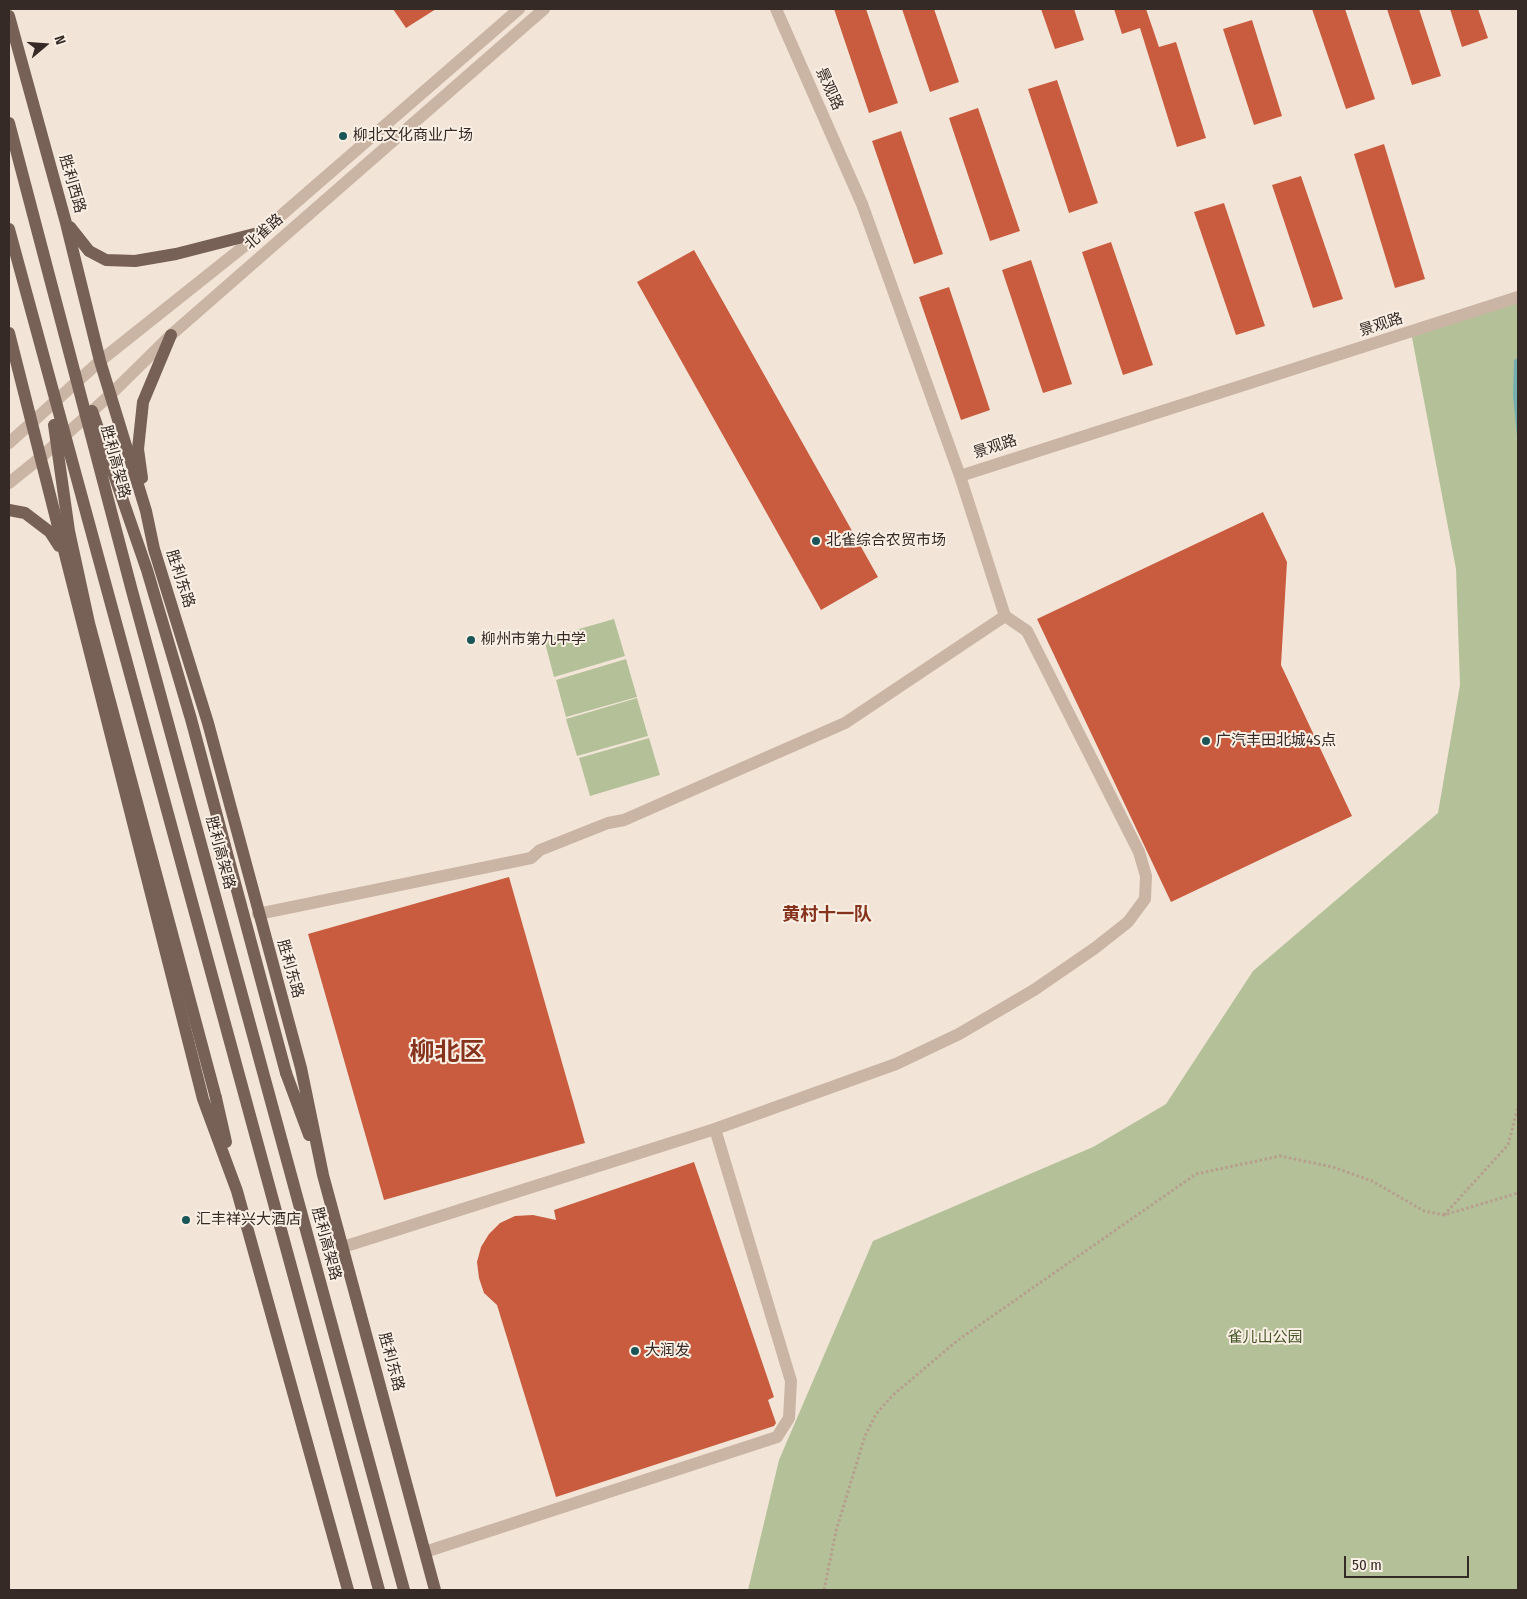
<!DOCTYPE html>
<html>
<head>
<meta charset="utf-8">
<style>
	body { margin:0 }
	#map { position:relative; width:1527px; height:1599px; overflow:hidden; background:#f2e5d8; font-family:"Fira Sans Condensed",sans-serif }
	canvas { display:block }
	.frame { position:absolute; inset:0; border:10px solid #352a26; pointer-events:none }
	.north { position:absolute; left:20px; top:20px; width:50px; height:50px; -webkit-text-stroke:4px #f9efe4; paint-order:stroke; rotate:72deg; font-size:14px; font-weight:700; line-height:20px; text-align:center; color:#352a26 }
	.north::after { content:''; display:block; margin:auto; width:18px; height:22px; background:#352a26; clip-path:polygon(50% 0,100% 100%,50% 72%,0 100%) }
	.scale { position:absolute; left:1344px; top:1556px; width:125px; height:22px; box-sizing:border-box; border:2px solid #352a26; border-top:0; padding-left:6px; font-size:15px; line-height:18px; white-space:nowrap; color:#352a26; -webkit-text-stroke:4px #f9efe4; paint-order:stroke }
</style>
</head>
<body>
<div id="map">
<canvas width="1527" height="1599"></canvas>
<div class="frame"></div>
<div class="north">N</div>
<div class="scale">50 m</div>
</div>
<script>
const context = document.querySelector('canvas').getContext('2d');
context.lineJoin = 'round';
function fill(path, color) {
  context.fillStyle = color;
  context.fill(path, 'evenodd');
}
function toPath(rows) {
  const path = new Path2D();
  for (const r of rows) {
    path.moveTo(r[0], r[1]);
    for (let i = 2; i < r.length; i += 2) path.lineTo(r[i], r[i + 1]);
  }
  return path;
}
function strokePath(path, color, width, dash) {
  context.strokeStyle = color;
  context.lineWidth = width;
  context.lineCap = dash ? 'butt' : 'round';
  context.setLineDash(dash || []);
  context.stroke(path);
}
function drawText(font, color, halo, rows, align = 'center') {
  context.font = font + ' "Fira Sans Condensed","Noto Sans SC",sans-serif';
  context.lineWidth = 4;
  context.setLineDash([]);
  context.textBaseline = 'middle';
  context.strokeStyle = halo;
  context.fillStyle = color;
  for (const [text, x, y, turn = 0] of rows) {
    context.save();
    context.translate(x, y);
    context.rotate((+turn || 0) * Math.PI / 180);
    context.textAlign = isNaN(turn) ? turn : align;
    if (halo) context.strokeText(text, 0, 0);
    context.fillText(text, 0, 0);
    context.restore();
  }
}
const green = toPath([
	[1518,297,1518,1590,748,1590,779,1460,873,1241,1093,1147,1166,1104,1253,971,1438,813,1460,685,1456,569,1411,332],
	[614,619,625,656,554,677,544,639],
	[626,659,637,697,566,717,556,680],
	[637,698,648,736,577,756,566,719],
	[649,738,660,775,590,796,579,758]
]);
const water = toPath([
	[1518,358,1518,446,1513,396,1514,360]
]);
const building = toPath([
	[393,9,436,9,406,28],
	[834,9,866,9,898,103,869,113],
	[902,9,934,9,959,82,930,92],
	[1041,9,1074,9,1084,40,1055,49],
	[1114,9,1146,9,1159,47,1176,42,1206,138,1177,147,1140,28,1122,34],
	[1312,9,1345,9,1375,99,1346,109],
	[1387,9,1419,9,1441,76,1412,85],
	[1450,9,1478,9,1488,38,1462,47],
	[1252,20,1282,116,1254,125,1223,29],
	[1057,80,1098,203,1069,213,1028,89],
	[978,108,1020,231,990,241,949,118],
	[901,131,943,254,914,264,872,141],
	[1384,144,1425,279,1395,288,1354,154],
	[1301,176,1343,299,1313,308,1272,185],
	[1224,203,1265,326,1236,335,1194,212],
	[1111,242,1153,365,1123,375,1082,252],
	[694,250,878,577,821,610,637,282],
	[1031,260,1072,384,1043,393,1002,270],
	[949,287,990,410,961,420,919,297],
	[1263,512,1287,562,1281,665,1352,816,1171,902,1037,619],
	[509,877,585,1143,384,1200,308,934],
	[694,1162,774,1397,768,1400,776,1423,774,1426,556,1497,497,1305,484,1293,479,1278,477,1262,481,1247,489,1234,500,1223,515,1216,533,1215,556,1220,554,1210]
]);
const path = toPath([
	[1444,1215,1508,1145,1518,1107],
	[824,1590,836,1531,865,1436,876,1414,892,1396,958,1340,1196,1174,1280,1156,1333,1167,1372,1181,1424,1211,1444,1215,1518,1193]
]);
const minor = toPath([
	[776,9,862,204,960,476,1518,297],
	[9,443,100,361,262,232,519,9],
	[9,483,40,458,110,395,171,335,544,9],
	[258,914,531,858,540,850,608,823,624,820,845,723,1005,616],
	[343,1247,715,1129,896,1064,959,1034,1034,990,1095,948,1128,922,1145,899,1146,876,1139,852,1027,631,1005,616,960,476],
	[425,1552,777,1437,789,1418,791,1381,715,1129]
]);
const major = toPath([
	[9,16,66,223,100,361,146,511,154,549,208,723,301,1068,323,1175,435,1590],
	[70,227,89,251,106,260,135,261,176,254,262,232],
	[9,333,203,1099,237,1191,348,1590],
	[142,478,138,449,143,402,171,335],
	[9,510,25,513,50,532,59,546],
	[286,1073,309,1135],
	[216,1098,226,1142]
]);
const majorBridge = toPath([
	[9,123,132,591,404,1590],
	[9,229,379,1590],
	[92,411,147,570,191,719,286,1073],
	[54,425,69,531,89,623,216,1098]
]);
const markers = [
	[343,136,5,"#1a5557"],
	[816,541,5,"#1a5557"],
	[471,640,5,"#1a5557"],
	[1206,741,5,"#1a5557"],
	[186,1220,5,"#1a5557"],
	[635,1351,5,"#1a5557"]
];
const streetNames = [
	["景观路",829,89,66],
	["胜利西路",72,184,74],
	["北雀路",264,232,-41],
	["景观路",1381,325,-18],
	["景观路",995,447,-18],
	["胜利高架路",115,462,75],
	["胜利东路",180,579,72],
	["胜利高架路",220,853,75],
	["胜利东路",290,969,74],
	["胜利高架路",326,1244,75],
	["胜利东路",391,1362,75]
];
const poiNames = [
	["柳北文化商业广场",353,136],
	["北雀综合农贸市场",826,541],
	["柳州市第九中学",481,640],
	["广汽丰田北城4S点",1216,741],
	["汇丰祥兴大酒店",196,1220],
	["大润发",645,1351]
];
const parkNames = [
	["雀儿山公园",1265,1338]
];
const quarterNames = [
	["黄村十一队",827,915]
];
const townNames = [
	["柳北区",447,1053]
];
fill(green, '#b4c198');
fill(water, '#76afaf');
fill(building, '#c95c3e');
strokePath(path, '#b69e8e', 3, [2.5, 2.5]);
strokePath(minor, '#cab4a4', 12);
strokePath(major, '#776056', 12);
strokePath(majorBridge, '#776056', 12);
for (const [x, y, r, color] of markers) {
  const dot = new Path2D();
  dot.arc(x, y, r, 0, 2 * Math.PI);
  context.fillStyle = color;
  context.fill(dot);
  strokePath(dot, '#f9efe4', 2);
}
drawText('15px', '#352a26', '#f9efe4', streetNames);
drawText('15px', '#352a26', '#f9efe4', poiNames, 'left');
drawText('15px', '#455429', '#f9efe4', parkNames);
drawText('bold 18px', '#86331d', '#f9efe4', quarterNames);
drawText('bold 25px', '#86331d', '#f9efe4', townNames);
</script>
</body>
</html>
